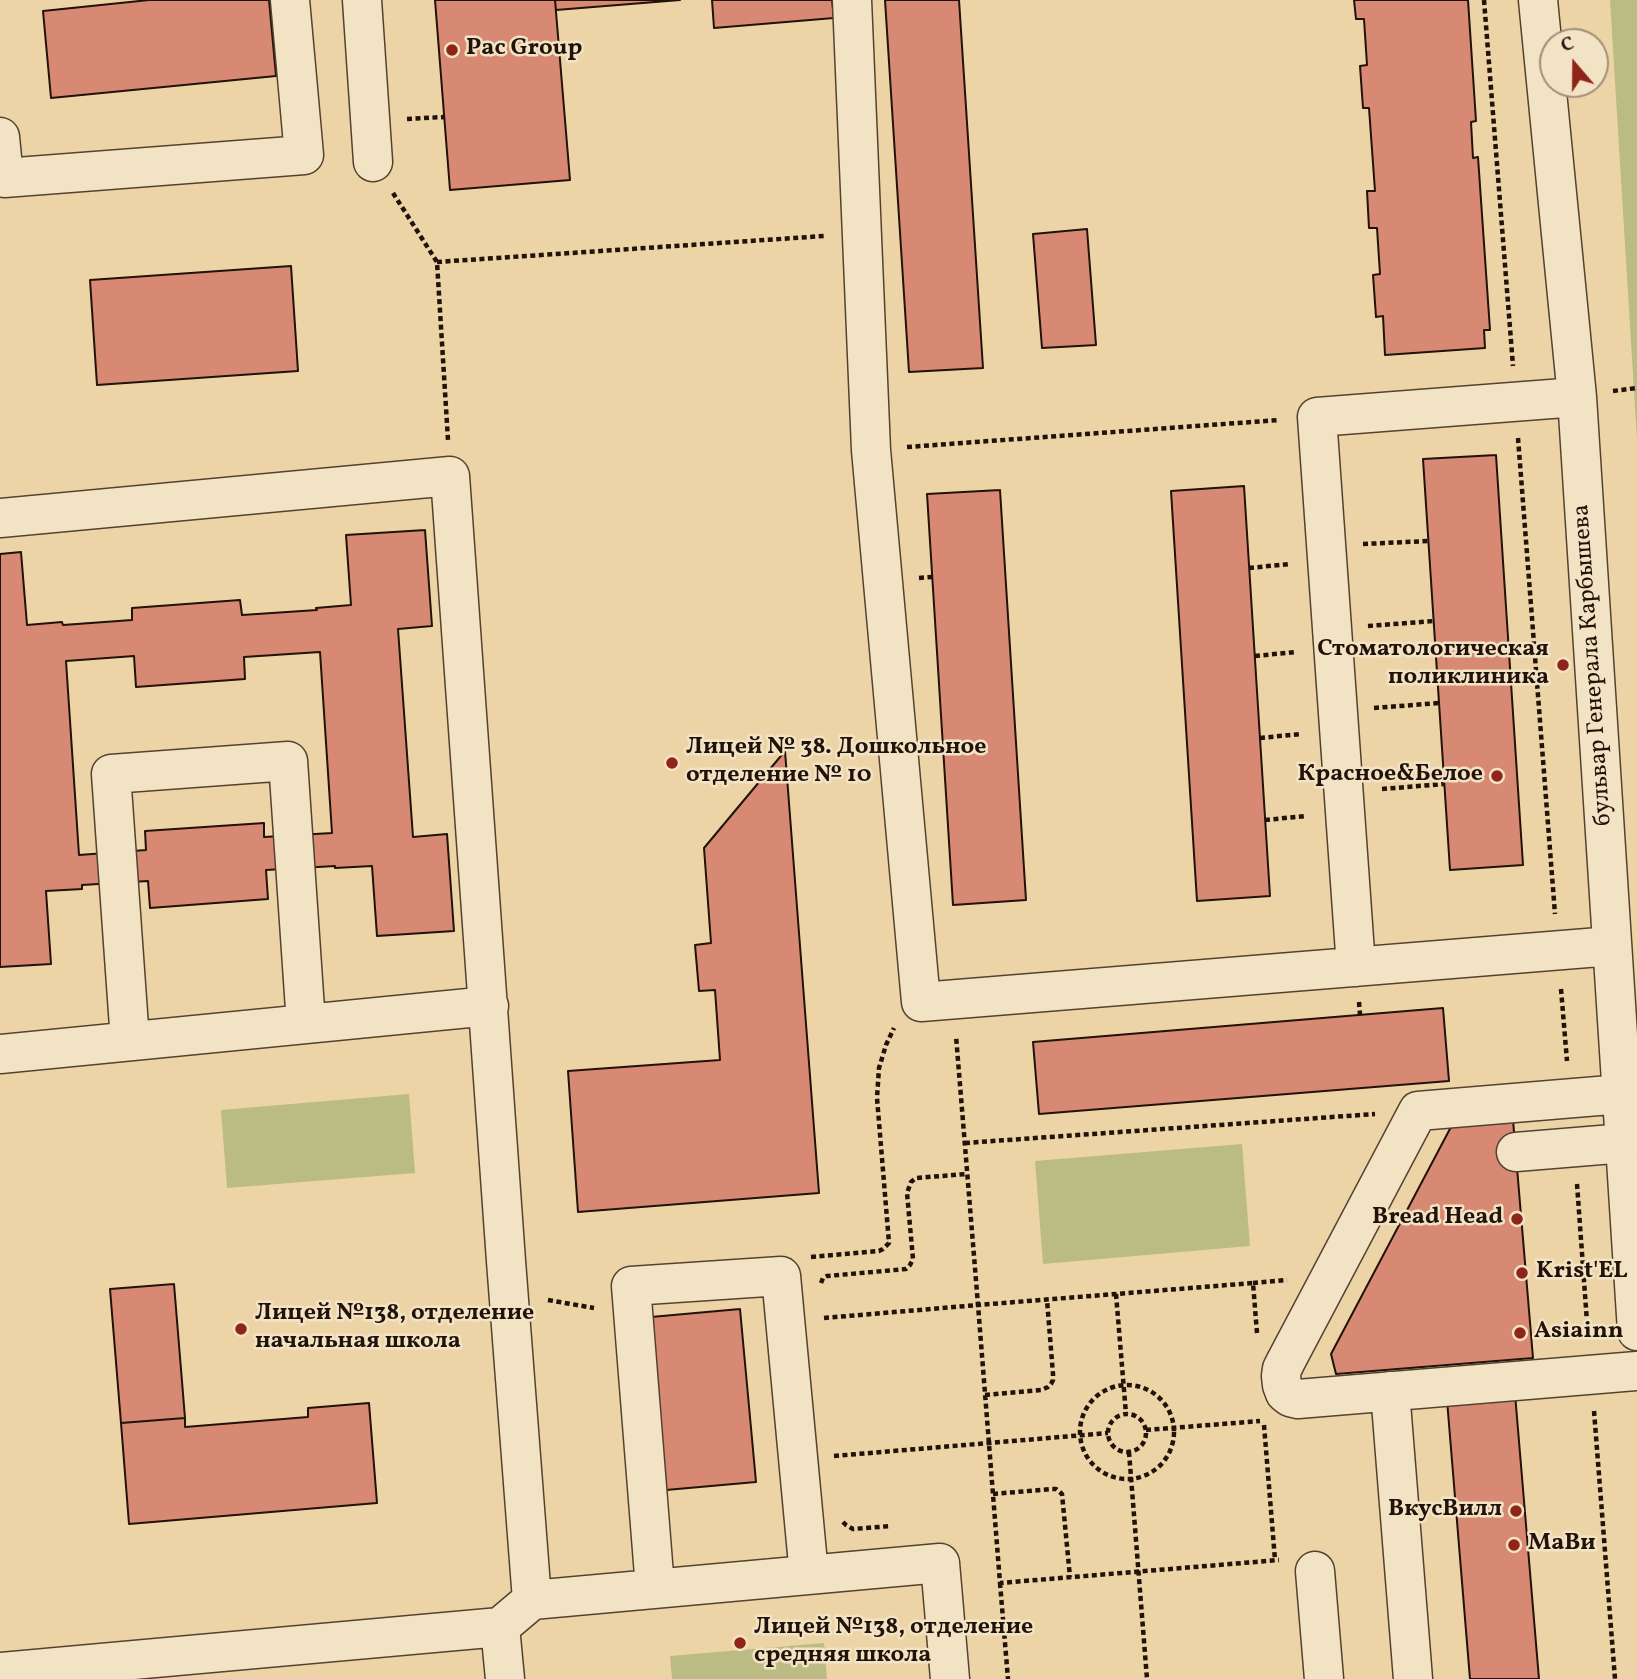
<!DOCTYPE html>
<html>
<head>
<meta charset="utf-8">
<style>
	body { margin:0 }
	#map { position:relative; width:1637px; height:1679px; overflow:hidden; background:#edd4a6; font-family:Vollkorn,serif }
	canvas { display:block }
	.north { position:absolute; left:1539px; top:28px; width:70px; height:70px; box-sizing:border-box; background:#f3e3c5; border:2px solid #9f8f7a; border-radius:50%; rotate:340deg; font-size:19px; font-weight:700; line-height:28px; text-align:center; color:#21120a }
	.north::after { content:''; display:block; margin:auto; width:24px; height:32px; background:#8f2418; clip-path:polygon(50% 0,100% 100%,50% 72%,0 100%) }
</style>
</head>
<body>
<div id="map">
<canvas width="1637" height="1679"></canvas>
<div class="north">С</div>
</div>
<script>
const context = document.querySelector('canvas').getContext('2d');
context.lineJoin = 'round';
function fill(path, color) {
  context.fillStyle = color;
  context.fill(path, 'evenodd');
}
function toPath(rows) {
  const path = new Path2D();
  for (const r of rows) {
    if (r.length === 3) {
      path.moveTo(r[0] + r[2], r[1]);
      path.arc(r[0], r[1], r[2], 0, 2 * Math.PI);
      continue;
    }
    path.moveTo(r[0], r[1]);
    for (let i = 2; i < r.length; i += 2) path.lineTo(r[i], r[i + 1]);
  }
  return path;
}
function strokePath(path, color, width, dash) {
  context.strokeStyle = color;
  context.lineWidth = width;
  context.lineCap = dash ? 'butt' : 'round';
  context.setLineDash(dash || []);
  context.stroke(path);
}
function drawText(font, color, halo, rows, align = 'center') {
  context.font = font + ' Vollkorn,serif';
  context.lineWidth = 5;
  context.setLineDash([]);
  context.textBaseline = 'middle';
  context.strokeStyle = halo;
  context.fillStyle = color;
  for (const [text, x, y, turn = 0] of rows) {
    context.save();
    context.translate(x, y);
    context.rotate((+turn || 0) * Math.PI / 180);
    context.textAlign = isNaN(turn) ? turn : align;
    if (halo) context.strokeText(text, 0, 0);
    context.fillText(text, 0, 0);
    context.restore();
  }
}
const green = toPath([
	[1610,0,1637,0,1637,440],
	[409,1094,415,1173,227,1188,221,1110],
	[1242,1144,1250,1246,1043,1264,1035,1161],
	[824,1643,827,1679,672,1679,670,1656]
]);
const building = toPath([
	[149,0,269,0,276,76,51,98,43,11,149,0],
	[435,0,555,0,570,180,450,190,435,0],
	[555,0,680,0,556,10,555,0],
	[712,0,832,0,834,18,714,28,712,0],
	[885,0,959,0,983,368,909,372,885,0],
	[1354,0,1468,0,1476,121,1471,122,1473,158,1478,157,1490,330,1484,330,1485,348,1385,355,1383,316,1376,317,1373,275,1380,274,1377,228,1369,228,1367,191,1375,191,1369,108,1363,108,1360,66,1367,65,1364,19,1356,19,1354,0],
	[1087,229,1096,345,1042,348,1033,234,1087,229],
	[291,266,298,371,97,385,90,280,291,266],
	[1496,455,1523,865,1450,870,1423,459,1496,455],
	[1244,486,1270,896,1197,901,1171,491,1244,486],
	[1000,490,1026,900,953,905,927,494,1000,490],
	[425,530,432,626,398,629,413,837,447,834,454,931,377,936,372,866,335,868,335,866,266,870,268,899,150,908,148,881,82,885,82,889,46,891,51,964,0,967,0,554,21,552,27,625,62,622,63,625,132,620,132,608,240,600,242,615,317,610,316,608,351,605,346,535,425,530],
	[320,652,332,833,264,837,264,823,145,831,146,850,79,855,66,661,134,656,136,687,245,679,244,657,320,652],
	[785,751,819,1193,578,1212,568,1071,720,1060,715,990,699,991,695,945,711,943,704,848,785,751],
	[1443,1008,1449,1081,1039,1114,1033,1042,1443,1008],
	[1513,1120,1533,1358,1336,1374,1331,1354,1452,1125,1513,1120],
	[174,1284,185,1418,121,1423,110,1289,174,1284],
	[740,1309,756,1482,666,1490,651,1317,740,1309],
	[1515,1394,1539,1679,1470,1679,1447,1400,1515,1394],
	[369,1403,377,1503,129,1524,121,1423,185,1418,185,1427,308,1417,308,1408,369,1403]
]);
const path = toPath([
	[1484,0,1513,366],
	[407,119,444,117],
	[393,193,437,262,448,440],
	[437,262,824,236],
	[1613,391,1637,388],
	[1518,438,1555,914],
	[907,447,1279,420],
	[1363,544,1428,541],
	[1249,568,1290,564],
	[919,578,932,577],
	[1368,626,1434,621],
	[1255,656,1296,652],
	[1374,708,1439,703],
	[1260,738,1301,734],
	[1382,789,1444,784],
	[1265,820,1306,816],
	[1561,989,1567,1061],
	[1359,1002,1360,1015],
	[965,1143,1375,1114],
	[1577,1184,1588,1336],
	[811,1257,879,1251,883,1249,889,1243,877,1098,879,1068,886,1045,894,1028],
	[821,1283,823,1278,827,1276,906,1269,910,1265,913,1259,907,1193,911,1182,916,1178,967,1174],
	[1253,1283,1287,1280],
	[1116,1294,1126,1414],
	[548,1300,594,1308],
	[824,1318,978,1305,956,1036],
	[1257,1333,1253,1283,978,1305,1000,1583,1279,1560],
	[1127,1432,47],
	[985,1395,1041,1390,1048,1387,1051,1384,1053,1380,1053,1374,1047,1300],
	[1594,1411,1615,1679],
	[1127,1433,19],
	[1264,1425,1275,1560],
	[1146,1430,1260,1421],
	[1129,1452,1147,1679],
	[834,1456,1108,1433],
	[993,1494,1052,1489,1056,1489,1062,1494,1070,1577],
	[843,1522,846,1525,853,1529,891,1526],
	[1000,1583,1008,1679]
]);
const minor = toPath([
	[362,0,373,162],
	[852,0,871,450,921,1002,1612,946],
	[1538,0,1577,397,1637,1331],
	[0,137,4,178,304,155,290,0],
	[0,518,450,476,506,1261,532,1600],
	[1356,967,1317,417,1577,397],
	[130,1041,111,774,288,761,306,1024],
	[0,1054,489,1006],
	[1622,1094,1418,1111,1286,1361,1282,1369,1281,1376,1282,1385,1285,1393,1290,1397,1298,1399,1637,1371],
	[1516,1152,1625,1143],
	[1390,1391,1413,1679],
	[1315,1571,1324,1679],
	[655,1588,631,1286,781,1276,809,1575],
	[500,1627,505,1679],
	[0,1672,500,1627,532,1600,940,1563,950,1679]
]);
const markers = [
	[452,50,7,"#8f2418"],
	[1563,665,7,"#8f2418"],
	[672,763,7,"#8f2418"],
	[1497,776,7,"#8f2418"],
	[1517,1219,7,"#8f2418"],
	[1522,1273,7,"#8f2418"],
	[241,1329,7,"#8f2418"],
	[1520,1333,7,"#8f2418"],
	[1516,1511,7,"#8f2418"],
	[1514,1545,7,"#8f2418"],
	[740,1643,7,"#8f2418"]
];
const poiNames = [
	["Pac Group",466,50],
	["Стоматологическая",1549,651,"right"],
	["поликлиника",1549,679,"right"],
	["Лицей № 38. Дошкольное",686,749],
	["отделение № 10",686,777],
	["Красное&Белое",1483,776,"right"],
	["Bread Head",1503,1219,"right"],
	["Krist'EL",1536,1273],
	["Лицей №138, отделение",255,1315],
	["начальная школа",255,1343],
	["Asiainn",1534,1333],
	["ВкусВилл",1502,1511,"right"],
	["МаВи",1528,1545],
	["Лицей №138, отделение",754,1629],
	["средняя школа",754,1657]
];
const streetNames = [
	["бульвар Генерала Карбышева",1594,665,-94]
];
fill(green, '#bbbc84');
fill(building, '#d78974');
strokePath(building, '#21120a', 2);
strokePath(minor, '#544231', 41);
strokePath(path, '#21120a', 4.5, [5, 3.5]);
strokePath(minor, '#f3e3c5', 38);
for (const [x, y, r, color] of markers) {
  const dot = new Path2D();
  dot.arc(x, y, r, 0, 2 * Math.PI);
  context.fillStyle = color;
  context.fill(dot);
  strokePath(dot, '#f3e3c5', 2.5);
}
drawText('bold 24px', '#21120a', '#f3e3c5', poiNames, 'left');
drawText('24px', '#21120a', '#f3e3c5', streetNames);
</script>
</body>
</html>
